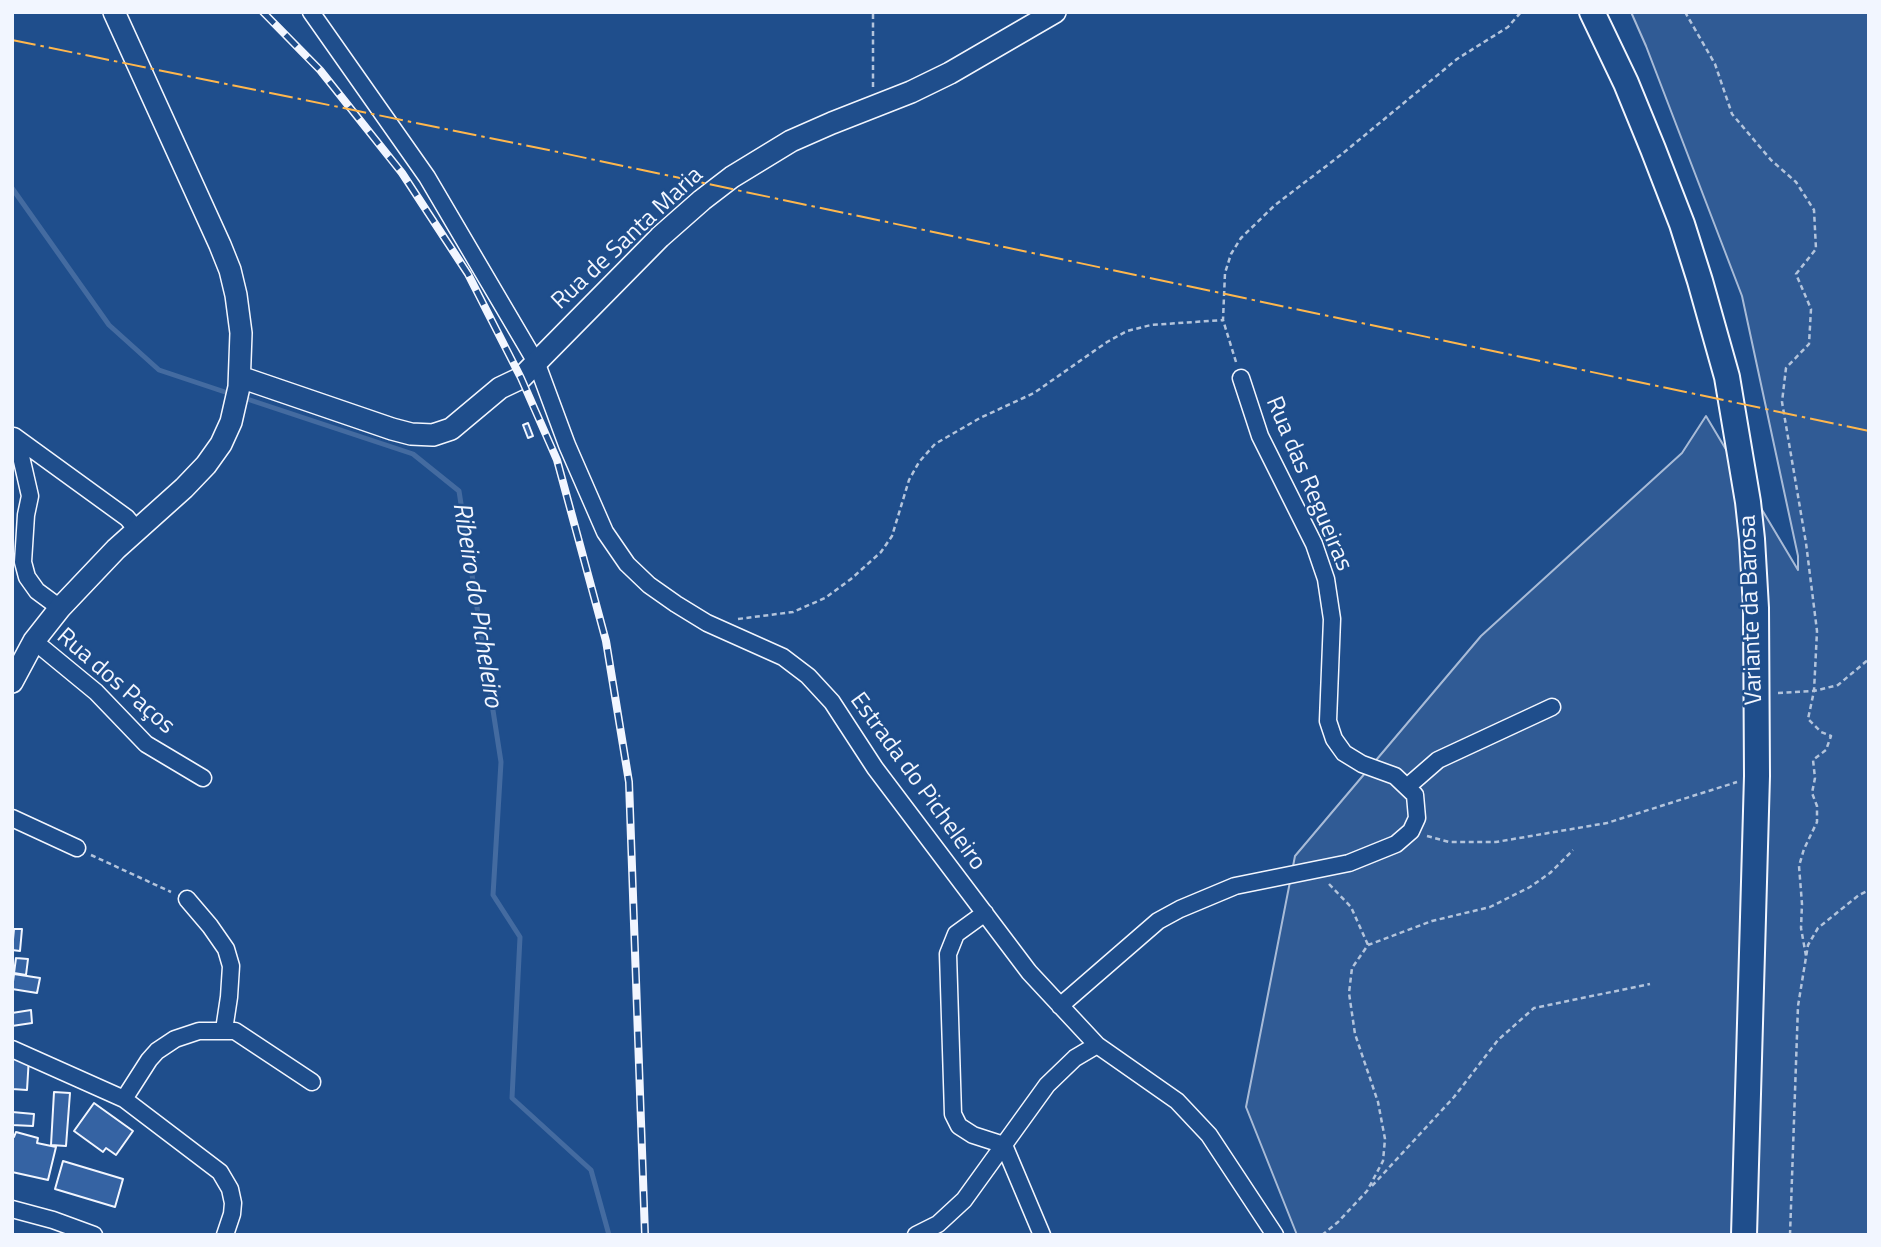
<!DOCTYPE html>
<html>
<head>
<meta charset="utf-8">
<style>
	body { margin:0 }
	#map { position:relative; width:1881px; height:1247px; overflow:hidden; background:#1f4e8c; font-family:"Titillium Web",sans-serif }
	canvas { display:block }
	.frame { position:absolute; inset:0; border:14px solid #f2f6ff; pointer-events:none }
</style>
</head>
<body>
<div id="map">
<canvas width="1881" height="1247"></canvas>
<div class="frame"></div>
</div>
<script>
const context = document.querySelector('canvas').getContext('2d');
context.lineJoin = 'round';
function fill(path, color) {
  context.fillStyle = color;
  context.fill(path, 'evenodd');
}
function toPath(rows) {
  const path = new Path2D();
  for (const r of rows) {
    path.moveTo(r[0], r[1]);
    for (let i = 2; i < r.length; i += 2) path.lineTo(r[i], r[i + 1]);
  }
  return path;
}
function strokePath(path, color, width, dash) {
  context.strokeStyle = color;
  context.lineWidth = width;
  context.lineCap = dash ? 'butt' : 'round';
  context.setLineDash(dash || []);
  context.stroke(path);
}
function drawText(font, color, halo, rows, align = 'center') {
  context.font = font + ' "Titillium Web",sans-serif';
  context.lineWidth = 5;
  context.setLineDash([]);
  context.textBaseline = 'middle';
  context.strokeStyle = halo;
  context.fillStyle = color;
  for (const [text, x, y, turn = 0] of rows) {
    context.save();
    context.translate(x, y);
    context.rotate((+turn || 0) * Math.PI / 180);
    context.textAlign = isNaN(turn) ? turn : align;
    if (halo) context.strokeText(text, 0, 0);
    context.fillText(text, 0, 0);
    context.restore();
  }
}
const built = toPath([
	[1631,12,1869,12,1869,1235,1297,1235,1246,1107,1295,856,1481,636,1682,453,1706,416,1798,570,1798,556,1742,296,1646,46,1631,12]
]);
const stream = toPath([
	[12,188,109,325,159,370,231,394],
	[241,397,413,454,459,491,501,762,493,895,520,937,512,1098,591,1170,609,1235]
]);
const building = toPath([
	[528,423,533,436,528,438,523,425,528,423],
	[14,929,22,929,20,951,12,950,14,929],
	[16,958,28,959,26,975,14,973,16,958],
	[14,974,40,978,37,993,12,989,14,974],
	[31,1010,32,1023,12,1026,12,1013,31,1010],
	[12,1056,29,1057,27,1090,12,1089,12,1056],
	[54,1092,70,1093,66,1146,51,1145,54,1092],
	[94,1103,133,1131,116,1155,106,1148,103,1152,74,1131,94,1103],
	[12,1112,34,1114,33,1126,12,1125,12,1112],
	[16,1132,38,1138,37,1143,56,1147,48,1180,12,1172,12,1137,14,1137,16,1132],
	[63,1161,123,1179,115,1207,55,1189,63,1161]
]);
const path = toPath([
	[1685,12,1715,64,1732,114,1771,160,1796,182,1814,210,1816,249,1796,274,1811,309,1809,344,1786,368,1782,402,1806,543,1817,631,1814,691,1808,719,1821,732,1831,736,1826,750,1813,760,1815,778,1812,793,1817,806,1817,822,1804,849,1799,866,1802,904,1801,928,1806,956],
	[873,87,873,12],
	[1236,362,1223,320,1225,273,1231,254,1241,238,1275,205,1342,154,1457,59,1508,27,1521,12],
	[738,619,793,612,825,598,851,579,881,552,892,536,909,480,919,462,935,444,980,418,1034,393,1107,342,1127,331,1151,325,1223,320],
	[1778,693,1814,691,1838,685,1869,659],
	[1427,836,1449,842,1496,842,1607,823,1737,782],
	[91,855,171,892],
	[1329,884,1351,907,1368,945],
	[1372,1186,1454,1097,1498,1040,1534,1008,1650,984],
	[1322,1235,1338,1222,1367,1191,1383,1161,1385,1139,1378,1102,1355,1034,1349,993,1352,968,1368,945,1432,921,1490,907,1530,887,1550,873,1573,850],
	[1790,1235,1798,1006,1808,945,1818,928,1859,895,1869,890]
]);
const street = toPath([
	[311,12,427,177,537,364,567,445,605,532,627,564,649,585,676,604,707,623,783,657,808,676,832,702,875,768,1029,972,1097,1045,1177,1101,1209,1135,1275,1235],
	[14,436,127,518,137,530],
	[17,439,30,496,26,515,23,562,27,577,37,591,60,608],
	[34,641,96,692,146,744,203,778],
	[1407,787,1438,760,1552,707],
	[12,818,77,848],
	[187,899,210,926,226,949,231,966,229,997,224,1030],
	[985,913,956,934,948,954,953,1114,959,1126,973,1135,1004,1145,1042,1235],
	[1060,1006,1158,921,1180,909,1235,886,1349,863,1396,844,1411,831,1417,818,1415,795,1395,776,1362,764,1344,753,1334,739,1328,721,1332,619,1326,579,1314,544,1260,436,1241,378],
	[12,1049,124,1099,220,1172,230,1189,233,1203,232,1214,225,1235],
	[124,1099,149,1060,157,1051,175,1039,199,1031,235,1031,312,1082],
	[12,1209,53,1220,94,1235],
	[916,1235,938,1224,964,1200,1047,1085,1075,1058,1097,1045]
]);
const secondary = toPath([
	[240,377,392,429,411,434,433,435,451,429,500,388,521,378,660,237,702,200,732,177,791,141,832,123,911,92,950,73,1055,12],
	[12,682,34,641,60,608,116,549,184,488,206,465,221,444,231,422,239,387,241,333,236,295,230,270,220,245,114,12]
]);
const primary = toPath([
	[1592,12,1626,83,1653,149,1682,224,1700,281,1727,377,1748,502,1752,539,1756,608,1757,776,1744,1235]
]);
const rail = toPath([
	[263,12,320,70,402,173,468,274,521,378,557,460,606,641,629,782,645,1235]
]);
const power = toPath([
	[12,40,553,151,1869,431]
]);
const streetNames = [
	["Rua de Santa Maria",628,239,-43],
	["Rua das Regueiras",1308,484,67],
	["Variante da Barosa",1752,610,-92],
	["Rua dos Paços",115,682,41],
	["Estrada do Picheleiro",917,782,54]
];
const waterNames = [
	["Ribeiro do Picheleiro",476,605,81]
];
fill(built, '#305b95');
strokePath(built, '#a8bbd7', 2);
strokePath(stream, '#446ba0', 5);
fill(building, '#3563a3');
strokePath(building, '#f2f6ff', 2);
strokePath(street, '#f2f6ff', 19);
strokePath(secondary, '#f2f6ff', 24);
strokePath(primary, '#f2f6ff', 28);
strokePath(path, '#b3c4dc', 2.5, [5, 3.5]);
strokePath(street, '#1f4e8c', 16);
strokePath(secondary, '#1f4e8c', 21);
strokePath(primary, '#1f4e8c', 24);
strokePath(rail, '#f2f6ff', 8);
strokePath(rail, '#1f4e8c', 5, [16]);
strokePath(power, '#ffb74d', 2, [24, 5, 3.5, 5]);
drawText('24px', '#f2f6ff', '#1f4e8c', streetNames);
drawText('italic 26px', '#f2f6ff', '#1f4e8c', waterNames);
</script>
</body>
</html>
